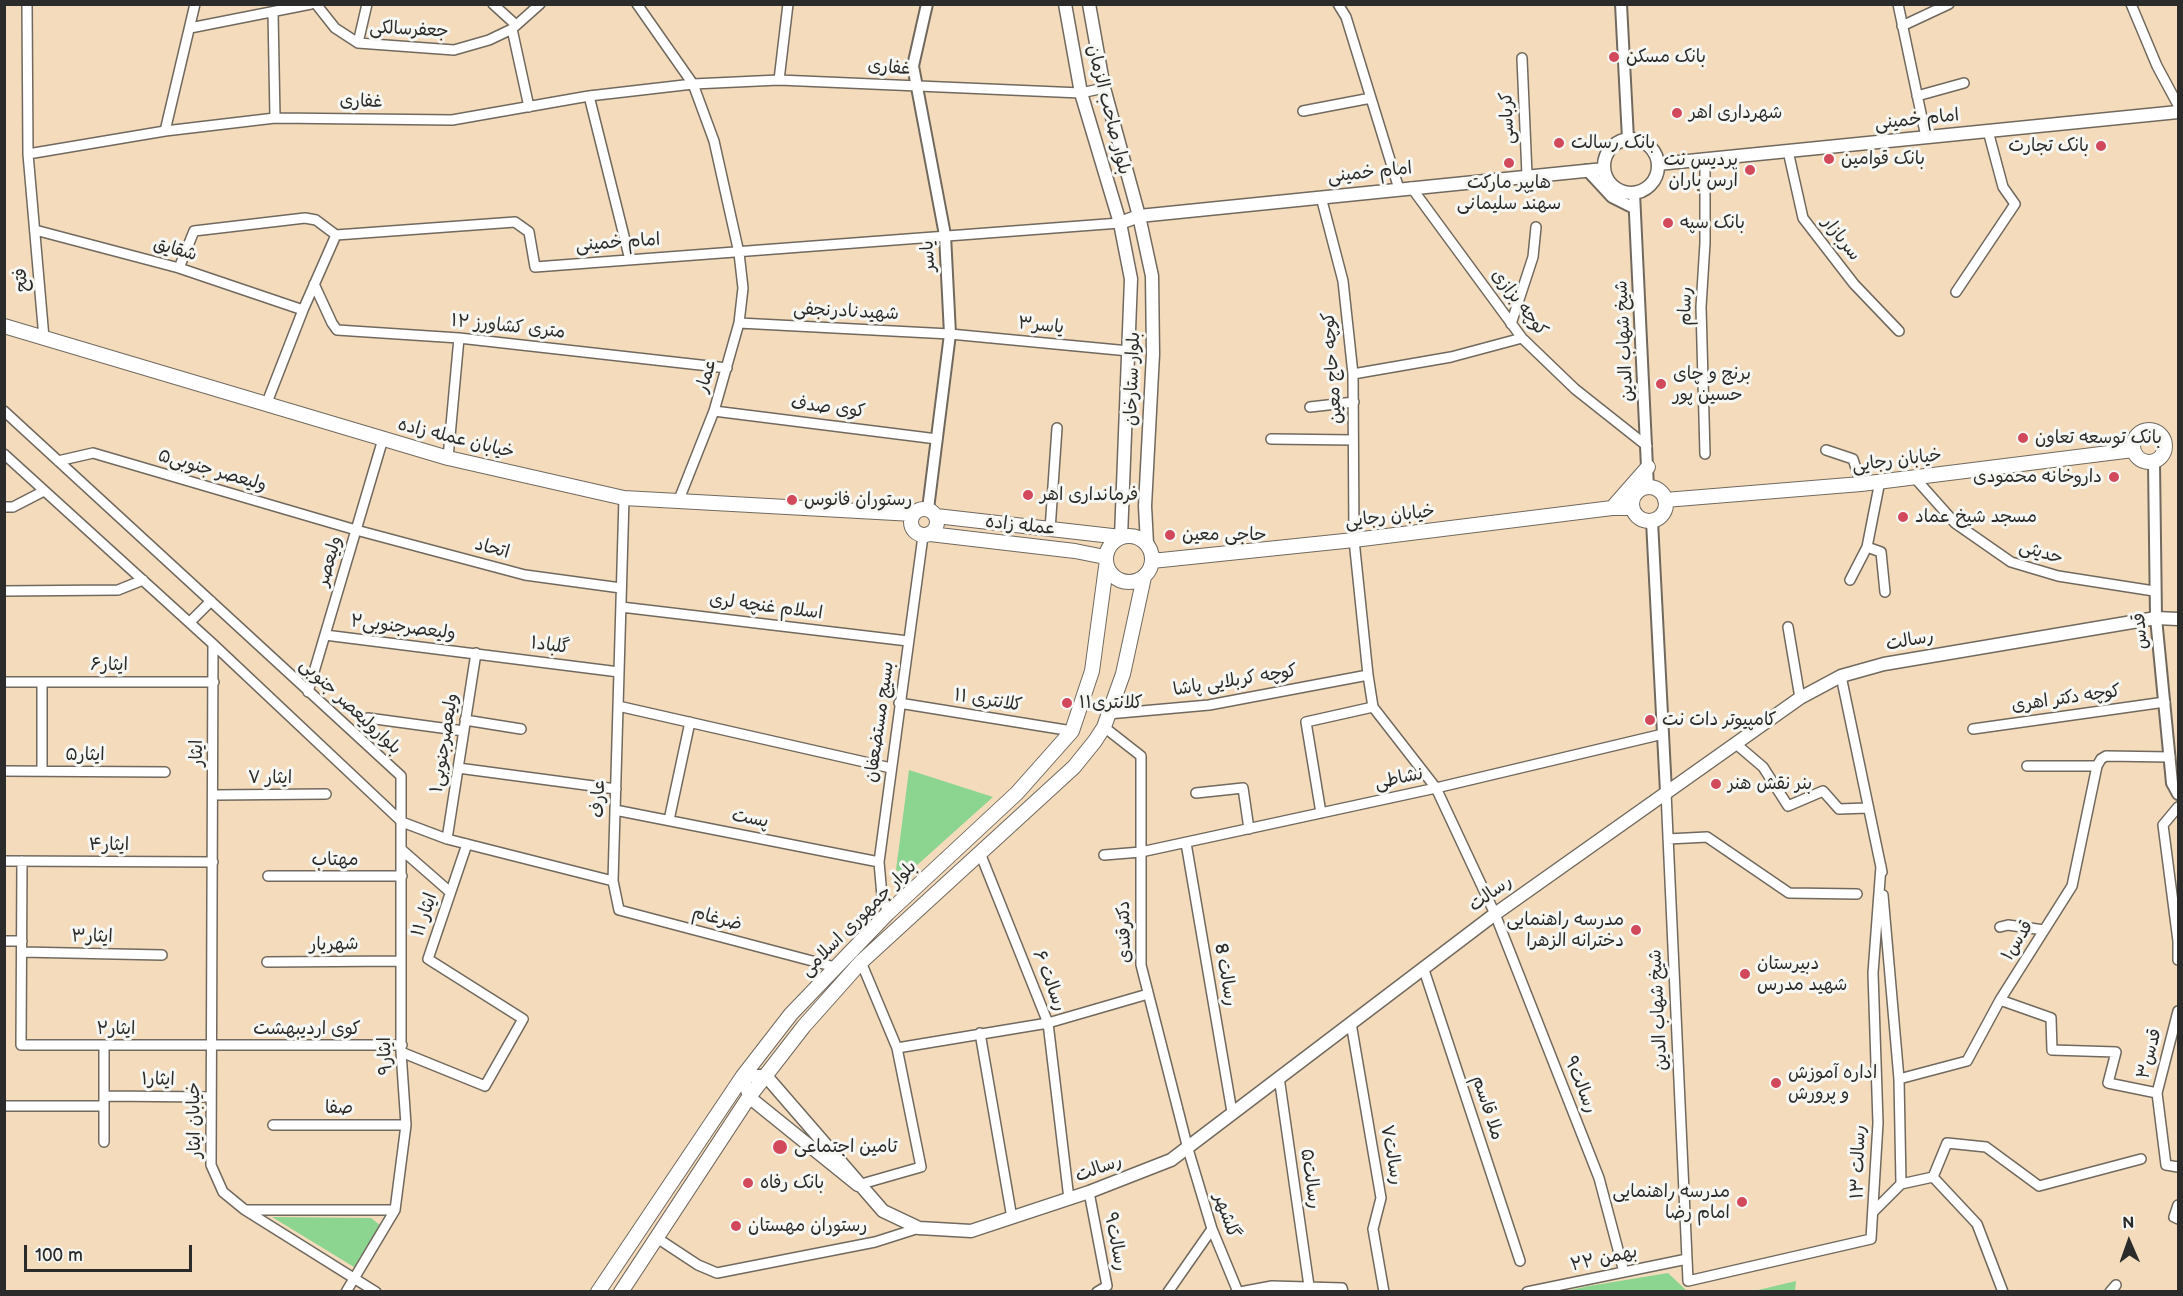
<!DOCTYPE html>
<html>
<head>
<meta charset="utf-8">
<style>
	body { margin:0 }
	#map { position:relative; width:2183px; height:1296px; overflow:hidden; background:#f3dbbc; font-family:"Balsamiq Sans",sans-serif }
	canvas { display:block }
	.frame { position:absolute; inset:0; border:6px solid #2b2b2b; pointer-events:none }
	.north { position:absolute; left:2099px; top:1212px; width:60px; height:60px; -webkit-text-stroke:4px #f6f6f2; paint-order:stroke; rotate:358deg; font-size:16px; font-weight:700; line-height:24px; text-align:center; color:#2b2b2b }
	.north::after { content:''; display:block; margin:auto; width:21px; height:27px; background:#2b2b2b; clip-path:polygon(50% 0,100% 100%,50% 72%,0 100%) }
	.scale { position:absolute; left:24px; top:1245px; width:168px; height:27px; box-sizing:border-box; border:3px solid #2b2b2b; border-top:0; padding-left:8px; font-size:18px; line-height:21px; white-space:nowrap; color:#2b2b2b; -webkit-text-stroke:4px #f6f6f2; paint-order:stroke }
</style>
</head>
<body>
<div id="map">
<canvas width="2183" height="1296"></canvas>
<div class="frame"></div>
<div class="north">N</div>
<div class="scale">100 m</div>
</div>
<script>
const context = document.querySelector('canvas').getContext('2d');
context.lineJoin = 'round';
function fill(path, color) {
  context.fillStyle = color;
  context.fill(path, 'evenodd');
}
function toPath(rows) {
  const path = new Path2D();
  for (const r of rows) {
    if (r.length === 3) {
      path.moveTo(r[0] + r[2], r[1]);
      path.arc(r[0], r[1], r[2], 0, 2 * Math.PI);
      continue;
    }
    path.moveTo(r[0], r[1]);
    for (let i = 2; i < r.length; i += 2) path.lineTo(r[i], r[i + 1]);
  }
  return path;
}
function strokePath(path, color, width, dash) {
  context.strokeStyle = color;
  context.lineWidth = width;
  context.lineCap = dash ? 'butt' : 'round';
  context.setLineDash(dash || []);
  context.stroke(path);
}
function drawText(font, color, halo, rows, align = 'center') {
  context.font = font + ' "Balsamiq Sans","Playpen Sans Arabic",sans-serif';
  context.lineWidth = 6;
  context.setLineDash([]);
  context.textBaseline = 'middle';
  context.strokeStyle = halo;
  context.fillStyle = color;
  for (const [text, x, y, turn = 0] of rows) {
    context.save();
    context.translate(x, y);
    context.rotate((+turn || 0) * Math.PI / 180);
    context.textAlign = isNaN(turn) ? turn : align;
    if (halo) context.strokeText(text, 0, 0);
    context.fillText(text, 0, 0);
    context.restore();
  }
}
const green = toPath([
	[909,770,993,797,906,875,896,870],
	[272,1217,371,1218,380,1225,354,1267],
	[1668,1273,1687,1291,1566,1291,1589,1286],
	[1796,1281,1795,1291,1754,1291]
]);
const minor = toPath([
	[27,4,28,154,44,338],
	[316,4,335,28,358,43,454,50,489,40,512,29,540,4],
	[493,4,516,25],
	[637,4,693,84,714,141,739,253,743,288,739,323,714,411,678,502],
	[1338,4,1346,17,1399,189],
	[1898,4,1926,137],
	[2131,4,2157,66,2178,105],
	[273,12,275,118],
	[1902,26,1949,4],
	[190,28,311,4],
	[512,29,529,107],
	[358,43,367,4],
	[1522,58,1527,175],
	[779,80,788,4],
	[589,96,630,260],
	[1917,96,1964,83],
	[1303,111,1371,98],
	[165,131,195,4],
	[1788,151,1803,218,1854,284,1899,331],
	[28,154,165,131,275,118,452,120,589,96,693,84,779,80,1081,93,1104,88],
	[1705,159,1705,243,1701,307,1705,454],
	[1411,187,1522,338,1575,389,1647,446],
	[1321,197,1343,281,1353,374,1354,540,1368,675,1373,707,1436,788,1495,914,1599,1178,1624,1272],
	[35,230,179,268,303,310],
	[179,268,194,231,305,218,316,220,336,235],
	[314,284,332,323,337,330,459,338,727,368],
	[1956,292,2015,204,2003,187,1988,131],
	[739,323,950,334,1129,351],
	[1511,324,1533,257,1536,227],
	[1353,374,1451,357,1522,338],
	[266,405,303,310,336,235,515,222,529,232,535,267,1120,223],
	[1310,407,1354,402],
	[4,411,401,776,401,1052,406,1125,395,1210,346,1292],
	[714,411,937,439],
	[1271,439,1353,440],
	[1826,450,1853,459,1861,484],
	[4,454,213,644,402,822,447,839,613,881],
	[448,458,459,338],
	[58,461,93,453,356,530,525,575,621,588],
	[1914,477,1955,523,2011,562,2058,576,2154,591],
	[624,498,613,881,619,910,835,967],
	[4,507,13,507,44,491],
	[1050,530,1057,428],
	[1867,547,1881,552,1885,592],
	[1850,580,1867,547,1880,481],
	[4,591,118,590,143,580],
	[621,607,908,641],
	[190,622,211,601],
	[1788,627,1800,698],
	[325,635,619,672],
	[213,644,211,1165,223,1192,245,1210,376,1292],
	[1841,676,1882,872],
	[4,682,214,682],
	[308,692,383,439],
	[899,703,1072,731],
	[618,706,891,768],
	[1108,714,1209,705,1368,675],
	[368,718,464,731],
	[465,720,521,729],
	[1104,727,1141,756,1141,965,1188,1149,1212,1229,1238,1292],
	[1973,729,2165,702],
	[1736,744,1763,767,1788,806,1823,791,1839,809,1867,808],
	[2027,766,2097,766],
	[458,768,616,789],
	[4,771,165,772],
	[42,771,42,682],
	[1666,792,1688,1281,1871,1239,1878,1123,1873,973,1881,866],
	[1196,793,1243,788,1249,829],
	[214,795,326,794],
	[2178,807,2163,825,2178,941,2178,960],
	[615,810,879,862],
	[1321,813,1306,722,1373,707],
	[669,820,690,722],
	[447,839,476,653],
	[1668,839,1707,837,1789,893,1857,894],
	[1186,843,1232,1112],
	[402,850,450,892],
	[980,853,1048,1023,1069,1199],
	[1104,855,1141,852,1436,788,1663,734],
	[4,861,213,862],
	[22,861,21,1045,402,1045],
	[268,876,402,876],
	[888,913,882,896,879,862,923,536],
	[2000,927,2008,925,2044,930],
	[4,941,22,941],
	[22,952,162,955],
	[267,962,401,961],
	[861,962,897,1048],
	[1423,967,1520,1261],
	[2000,1000,2051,1018,2052,1050,2116,1052,2108,1083,2157,1093],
	[2178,1011,2157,1093,2166,1165,2178,1167],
	[1351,1023,1381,1198,1373,1229,1384,1292],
	[980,1033,1012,1218],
	[401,1052,485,1086,523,1019,428,959,467,844],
	[1279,1077,1309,1286],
	[1899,1079,1967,1061,2000,1000,2072,886,2097,766,2101,759,2106,756,2170,757],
	[104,1096,211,1097],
	[4,1106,104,1106],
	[273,1125,406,1125],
	[104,1142,104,1045],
	[1933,1177,1947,1143,1986,1147,2039,1186,2141,1159],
	[1901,1184,1933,1177,1977,1224,2003,1292],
	[858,1185,921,1167,897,1048,1048,1023,1148,994],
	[1089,1192,1107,1286,1097,1292],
	[2178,1205,2174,1217,2178,1219],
	[247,1210,395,1210],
	[1874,1211,1901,1184,1899,1079,1883,895],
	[657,1238,698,1265,717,1273,875,1242,919,1228],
	[1168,1292,1212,1229],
	[1240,1292,1272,1286,1342,1288,1343,1292],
	[1527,1292,1687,1259],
	[2110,1292,2116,1285]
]);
const tertiary = toPath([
	[927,4,913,66,945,235,950,334,928,509],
	[1621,4,1628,139],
	[1587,170,1612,197,1634,208],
	[1634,193,1648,488],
	[2154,462,2156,618,2172,783,2178,794],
	[1652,521,1666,792]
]);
const secondary = toPath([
	[1065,4,1081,93,1120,223,1131,279,1121,537],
	[1089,4,1104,88,1139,216,1152,276,1153,354,1145,506,1147,544],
	[1631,166,27],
	[1658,164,2178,112],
	[1120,223,1139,216,1604,169],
	[858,1185,749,1097,743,1076,766,1076,883,1211,919,1228,971,1231,1089,1192,1171,1160,1495,914,1800,698,1841,676,1884,664,2156,618,2178,619]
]);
const primary = toPath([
	[4,326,448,458,624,498,913,514],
	[2149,446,16],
	[1649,504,17],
	[1665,500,1861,484,2133,450],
	[1612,508,1648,467],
	[924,522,13],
	[936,516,1121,537],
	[930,534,1075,551,1105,557],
	[1129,559,23],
	[1152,561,1354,540,1612,508,1632,508],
	[598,1292,743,1076,791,1014,888,913,1017,793,1072,731,1092,671,1106,567],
	[621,1292,749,1097,804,1026,861,962,1074,767,1095,741,1104,727,1123,674,1144,577]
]);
const markers = [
	[1614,57,6,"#d1495b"],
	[1677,113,6,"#d1495b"],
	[1559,143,6,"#d1495b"],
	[2101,146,6,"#d1495b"],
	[1829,159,6,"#d1495b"],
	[1509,163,6,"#d1495b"],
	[1750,170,6,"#d1495b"],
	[1668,223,6,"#d1495b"],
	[1661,384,6,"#d1495b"],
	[2023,438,6,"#d1495b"],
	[2114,477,6,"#d1495b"],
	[1028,495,6,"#d1495b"],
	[792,500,6,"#d1495b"],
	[1903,517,6,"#d1495b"],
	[1170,535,6,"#d1495b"],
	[1067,703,6,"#d1495b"],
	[1650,720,6,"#d1495b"],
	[1716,784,6,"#d1495b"],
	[1636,930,6,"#d1495b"],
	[1745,974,6,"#d1495b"],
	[1776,1083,6,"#d1495b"],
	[780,1147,8,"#d1495b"],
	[748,1183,6,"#d1495b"],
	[1742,1202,6,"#d1495b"],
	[736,1226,6,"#d1495b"]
];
const streetNames = [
	["جعفرسالکی",409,30,3],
	["غفاری",889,68,5],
	["غفاری",361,102,1],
	["بلوار صاحب الزمان",1108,110,76],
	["کرباسی",1508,118,-92],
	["امام خمینی",1917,120,-6],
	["امام خمینی",1370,173,-6],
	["سربازار",1841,239,52],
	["امام خمینی",618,243,-4],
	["شقایق",175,250,16],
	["یاسر",929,256,-94],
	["فتح",22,280,-95],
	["کوچه بزازی",1519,303,52],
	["رسام",1686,306,-89],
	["شهیدنادرنجفی",846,312,3],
	["یاسر۳",1041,326,6],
	["۱۲ متری کشاورز",508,327,6],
	["شیخ شهاب الدین",1625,341,-93],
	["کوچه حاج معین",1333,368,-94],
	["عمار",707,376,-74],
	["بلوار ستارخان",1133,379,-88],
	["کوی صدف",828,408,7],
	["خیابان عمله زاده",456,439,14],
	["خیابان رجایی",1897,461,-7],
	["ولیعصر جنوبی۵",212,471,16],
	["خیابان رجایی",1390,517,-7],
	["عمله زاده",1020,526,6],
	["اتحاد",492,549,15],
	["حدیثی",2041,553,17],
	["ولیعصر",330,561,-74],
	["اسلام غنچه لری",766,607,7],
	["ولیعصرجنوبی۲",403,628,7],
	["قدس",2141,631,-95],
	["رسالت",1910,641,-10],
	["گلباد۱",550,646,8],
	["ایثار۶",109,665],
	["کوچه کربلایی پاشا",1235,681,-9],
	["کوچه دکتر اهری",2066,699,-8],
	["کلانتری ۱۱",988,701,9],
	["بلوارولیعصر جنوبی",350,707,43],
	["بسیج مستضعفان",880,722,-82],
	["ولیعصرجنوبی۱",445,743,-81],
	["ایثار",197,753,-90],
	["ایثار۵",85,755],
	["ایثار ۷",270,778],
	["نشاطی",1399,779,-12],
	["عارف",599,799,-88],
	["پست",750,819,11],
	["ایثار۴",109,845],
	["مهتاب",335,860],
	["رسالت",1491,894,-36],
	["ایثار ۱۱",425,915,-71],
	["ضرغام",717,919,15],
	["بلوار جمهوری اسلامی",859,919,-45],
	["دکترقندی",1125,932,-91],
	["ایثار۳",92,937,1],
	["قدس۱",2018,941,-58],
	["شهریار",334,945,-1],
	["رسالت 8",1225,975,80],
	["رسالت ۶",1049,981,69],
	["شیخ شهاب الدین",1659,1010,-93],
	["ایثار۲",116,1029],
	["کوی اردیبهشت",307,1029],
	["قدس۳",2150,1054,-75],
	["ایثار۹",386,1056,-92],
	["ایثار۱",158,1080,1],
	["رسالت۹",1580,1085,68],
	["صفا",339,1108],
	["ملا قاسم",1487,1108,72],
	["خیابان ایثار",195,1120,-91],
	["رسالت۷",1391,1155,80],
	["رسالت ۱۳",1859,1162,-88],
	["رسالت",1099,1169,-20],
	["رسالت۵",1310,1179,82],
	["گلشهر",1226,1216,71],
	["رسالت۹",1115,1242,79],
	["۲۲ بهمن",1604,1259,-12]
];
const poiNames = [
	["بانک مسکن",1626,57],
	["شهرداری اهر",1689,113],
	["بانک رسالت",1571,143],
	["بانک تجارت",2089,146,"right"],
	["بانک قوامین",1841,159],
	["پردیس نت",1738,160,"right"],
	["ارس باران",1738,181,"right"],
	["هایپر مارکت",1509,183,"center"],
	["سهند سلیمانی",1509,204,"center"],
	["بانک سپه",1680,223],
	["برنج و چای",1673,374],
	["حسین پور",1673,395],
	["بانک توسعه تعاون",2035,438],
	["داروخانه محمودی",2102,477,"right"],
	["فرمانداری اهر",1040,495],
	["رستوران فانوس",804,500],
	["مسجد شیخ عماد",1915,517],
	["حاجی معین",1182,535],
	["کلانتری۱۱",1079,703],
	["کامپیوتر دات نت",1662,720],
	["بنر نقش هنر",1728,784],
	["مدرسه راهنمایی",1624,920,"right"],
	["دخترانه الزهرا",1624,941,"right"],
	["دبیرستان",1757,964],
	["شهید مدرس",1757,985],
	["اداره آموزش",1788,1073],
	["و پرورش",1788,1094],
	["تامین اجتماعی",794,1147],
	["بانک رفاه",760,1183],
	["مدرسه راهنمایی",1730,1192,"right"],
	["امام رضا",1730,1213,"right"],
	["رستوران مهستان",748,1226]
];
fill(green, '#8cd591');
strokePath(minor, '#71695e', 12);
strokePath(tertiary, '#71695e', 14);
strokePath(secondary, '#71695e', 15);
strokePath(primary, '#71695e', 16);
strokePath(minor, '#fff', 9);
strokePath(tertiary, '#fff', 10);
strokePath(secondary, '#fff', 12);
strokePath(primary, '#fff', 14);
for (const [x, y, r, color] of markers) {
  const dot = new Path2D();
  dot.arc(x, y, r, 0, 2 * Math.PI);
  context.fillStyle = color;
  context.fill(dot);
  strokePath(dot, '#f6f6f2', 2);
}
drawText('18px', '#2b2b2b', '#f6f6f2', streetNames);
drawText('18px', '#2b2b2b', '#f6f6f2', poiNames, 'left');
</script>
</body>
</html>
